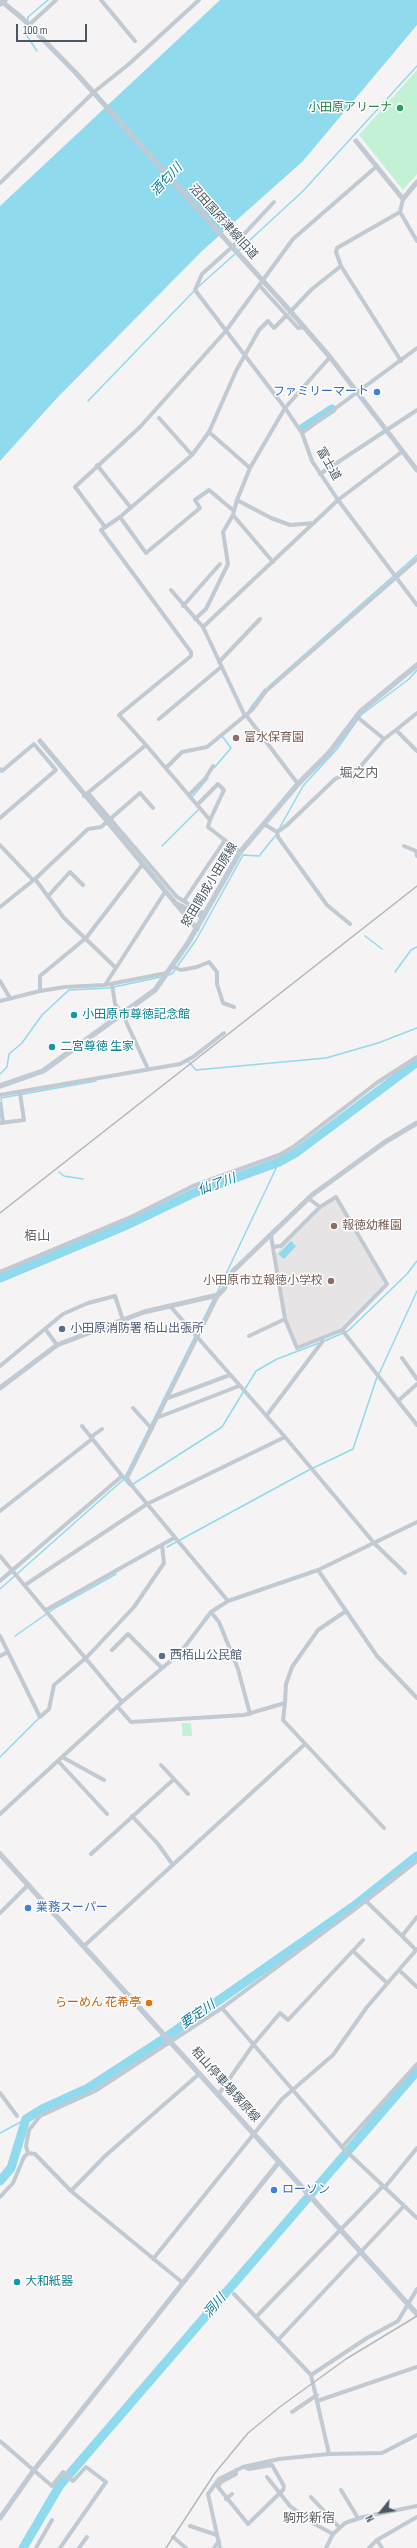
<!DOCTYPE html>
<html>
<head>
<meta charset="utf-8">
<style>
	body { margin:0 }
	#map { position:relative; width:417px; height:2548px; overflow:hidden; background:#f5f3f3; font-family:"Sofia Sans Condensed",sans-serif }
	canvas { display:block }
	.north { position:absolute; left:361px; top:2492px; width:40px; height:40px; -webkit-text-stroke:3px #fff; paint-order:stroke; rotate:240deg; font-size:11px; font-weight:700; line-height:16px; text-align:center; color:#4a5661 }
	.north::after { content:''; display:block; margin:auto; width:14px; height:18px; background:#4a5661; clip-path:polygon(50% 0,100% 100%,50% 72%,0 100%) }
	.scale { position:absolute; left:16px; top:24px; width:71px; height:18px; box-sizing:border-box; border:2px solid #4a5661; border-top:0; padding-left:5px; font-size:12px; line-height:14px; white-space:nowrap; color:#4a5661; -webkit-text-stroke:3px #fff; paint-order:stroke }
</style>
</head>
<body>
<div id="map">
<canvas width="417" height="2548"></canvas>
<div class="north">N</div>
<div class="scale">100 m</div>
</div>
<script>
const context = document.querySelector('canvas').getContext('2d');
context.lineJoin = 'round';
function fill(path, color) {
  context.fillStyle = color;
  context.fill(path, 'evenodd');
}
function toPath(rows) {
  const path = new Path2D();
  for (const r of rows) {
    path.moveTo(r[0], r[1]);
    for (let i = 2; i < r.length; i += 2) path.lineTo(r[i], r[i + 1]);
  }
  return path;
}
function strokePath(path, color, width, dash) {
  context.strokeStyle = color;
  context.lineWidth = width;
  context.lineCap = dash ? 'butt' : 'round';
  context.setLineDash(dash || []);
  context.stroke(path);
}
function drawText(font, color, halo, rows, align = 'center') {
  context.font = font + ' "Sofia Sans Condensed","Noto Sans JP",sans-serif';
  context.lineWidth = 3;
  context.setLineDash([]);
  context.textBaseline = 'middle';
  context.strokeStyle = halo;
  context.fillStyle = color;
  for (const [text, x, y, turn = 0] of rows) {
    context.save();
    context.translate(x, y);
    context.rotate((+turn || 0) * Math.PI / 180);
    context.textAlign = isNaN(turn) ? turn : align;
    if (halo) context.strokeText(text, 0, 0);
    context.fillText(text, 0, 0);
    context.restore();
  }
}
const education = toPath([
	[333,1200,337,1201,384,1282,383,1285,337,1331,298,1346,287,1321,275,1257,277,1252,321,1208]
]);
const green = toPath([
	[417,70,417,174,403,190,359,135],
	[182,1723,191,1723,192,1736,182,1736]
]);
const water = toPath([
	[220,0,417,0,417,25,303,161,202,251,57,398,0,461,0,206],
	[291,1241,296,1246,284,1259,278,1254]
]);
const stream = toPath([
	[28,21,28,17,48,0],
	[27,25,25,33,37,51],
	[238,251,303,191,417,66],
	[198,287,235,254],
	[88,401,194,291],
	[268,687,417,555],
	[249,710,265,689],
	[214,768,231,748,222,736],
	[192,797,208,778],
	[279,829,303,786,337,749,361,715,409,679,417,670],
	[162,846,198,810],
	[365,936,382,949],
	[395,972,411,950,417,947],
	[167,975,172,974,196,940,243,855,259,856,276,835],
	[188,1061,196,1070,326,1058,378,1043,417,1028],
	[0,1074,7,1067,9,1054,22,1043,42,1015,69,990,109,988,161,977],
	[4,1121,1,1098,96,1081],
	[59,1172,64,1176,83,1179],
	[216,1295,279,1162],
	[322,1342,348,1331,407,1274,417,1261],
	[379,1374,417,1291],
	[124,1479,130,1486,222,1427,256,1371,277,1359,319,1343],
	[167,1547,307,1471,353,1449,377,1377],
	[0,1589,124,1479,214,1298],
	[15,1636,55,1608,116,1574],
	[0,1757,39,1718],
	[0,2133,26,2119]
]);
const river = toPath([
	[303,428,332,409],
	[0,1278,127,1225,194,1193,279,1162,297,1152,417,1062],
	[0,2181,11,2168,26,2119,42,2109,88,2088,162,2040,354,1906,417,1856],
	[23,2548,60,2485,417,2071]
]);
const minor = toPath([
	[101,0,135,41],
	[29,25,56,0],
	[0,183,94,92,129,64,199,0],
	[403,199,400,212,417,241],
	[274,202,232,247,202,274,195,290,285,408,302,433,312,461,338,500,417,605],
	[341,266,401,361],
	[259,285,298,328,305,327],
	[290,312,312,289,341,266,336,252,337,248,400,212],
	[159,418,192,455],
	[209,432,250,468],
	[302,433,417,348],
	[97,465,131,508],
	[320,474,417,410],
	[237,500,271,518,290,525,314,523],
	[233,515,273,562],
	[120,517,146,553,200,508,195,500,209,490,234,511],
	[105,527,75,487,140,427,225,332,293,239,377,166],
	[171,590,203,627],
	[183,606,220,564],
	[195,619,206,609,228,564,223,532,233,515,237,500,250,468,285,408,330,357],
	[219,662,260,619],
	[246,715,298,784],
	[245,716,203,627,338,500,403,451],
	[356,716,384,739,396,730,417,751],
	[159,719,221,667],
	[396,730,417,713],
	[146,745,119,715,191,656,191,652,101,530,120,517,192,455,209,432,236,371,259,330,268,321,274,328,287,315],
	[166,768,182,752,207,747,252,710,266,691,417,559],
	[0,769,2,771,34,744,56,770,0,818],
	[88,793,177,897,205,914],
	[189,795,205,779,213,766],
	[84,796,146,745,210,820,208,827,240,852],
	[197,805,218,784,224,790,210,820],
	[264,824,277,832,278,837,327,905,350,924],
	[277,832,287,825,335,779,360,767,384,739],
	[0,845,33,880],
	[404,846,416,851,417,856],
	[35,879,64,918,115,967],
	[49,895,70,872,83,885],
	[184,901,225,840],
	[0,907,35,879,88,829,101,827,140,793,153,808],
	[173,967,181,970,197,967,209,962,217,972,217,984,223,1003,234,1007],
	[0,981,10,998],
	[112,984,115,1004,123,1015,148,1069],
	[105,985,167,973],
	[40,991,65,987,105,985,165,892],
	[0,1001,40,991,40,976,86,938,142,865],
	[0,1095,180,1064,193,1057,224,1033],
	[0,1104,3,1123],
	[0,1123,24,1120,20,1093],
	[308,1198,320,1207],
	[271,1236,285,1319,297,1348,342,1330,417,1425],
	[273,1247,281,1246,320,1207,336,1197,387,1284,342,1330],
	[0,1272,133,1216,193,1186,279,1155,293,1147,378,1082,417,1057],
	[218,1295,127,1478,133,1487,228,1601],
	[170,1306,285,1437,375,1544,405,1573],
	[46,1330,57,1345],
	[249,1336,285,1319],
	[402,1358,417,1379],
	[0,1366,63,1314,88,1303,115,1296,123,1320],
	[168,1398,230,1375],
	[398,1401,417,1384],
	[133,1408,152,1429],
	[267,1415,322,1342,322,1339],
	[159,1417,239,1386],
	[82,1426,123,1477],
	[91,1437,102,1429],
	[0,1511,92,1439],
	[0,1556,122,1702],
	[318,1570,377,1656,417,1698],
	[0,1581,122,1476],
	[25,1585,147,1504,285,1437],
	[46,1610,174,1538],
	[211,1612,219,1622,238,1669,250,1714],
	[0,1636,8,1652,0,1656],
	[112,1650,128,1634,162,1668],
	[8,1652,40,1717,49,1709,54,1685,87,1657,134,1607,164,1563,162,1545],
	[285,1703,283,1720,384,1828],
	[117,1706,131,1722,244,1715,285,1703,286,1684,292,1667,318,1630,346,1611],
	[64,1758,104,1780],
	[59,1762,107,1814],
	[161,1765,188,1794],
	[0,1814,122,1702,180,1653,211,1612,228,1601,318,1570,417,1522],
	[132,1816,158,1844,173,1865],
	[91,1854,174,1779],
	[366,1901,402,1936],
	[0,1913,28,1885],
	[84,1946,305,1744],
	[416,1950,402,1936,417,1917],
	[353,1951,387,1983],
	[399,1970,417,1987],
	[222,2008,366,1901,417,1861],
	[0,2093,17,2116],
	[218,2095,253,2045,280,2013,288,2020,363,1940],
	[342,2147,417,2064],
	[28,2153,26,2146,29,2130,40,2116,95,2091,222,2008,342,2147,417,2218],
	[28,2153,35,2154,71,2191,183,2283],
	[385,2187,417,2148],
	[71,2191,105,2156,199,2074],
	[0,2197,13,2183,24,2157,28,2153],
	[153,2259,282,2099,333,2055,367,2007,417,1949],
	[234,2294,311,2375,329,2454],
	[256,2317,383,2186],
	[278,2340,404,2206],
	[311,2375,367,2338,398,2321,417,2289],
	[317,2401,417,2367],
	[292,2412,317,2395],
	[0,2441,52,2486,63,2472,73,2481,86,2467,106,2482,60,2548],
	[236,2470,236,2474,221,2482,218,2487,248,2524,283,2490,284,2486,272,2465,249,2469,244,2467],
	[267,2477,290,2506,311,2522,333,2534],
	[341,2490,358,2518],
	[311,2497,339,2527],
	[226,2499,232,2494],
	[190,2526,217,2535],
	[173,2537,186,2548],
	[377,2540,382,2548],
	[36,2548,52,2520],
	[79,2548,87,2537],
	[214,2548,219,2541],
	[220,2548,208,2494,219,2479,243,2467,279,2459,329,2454,382,2453,417,2435],
	[326,2548,333,2534,345,2523,363,2517,417,2506],
	[369,2548,377,2540,417,2517]
]);
const tertiary = toPath([
	[0,0,22,18,76,73,235,250],
	[356,141,403,199,417,182],
	[284,304,330,357,417,470],
	[40,741,197,929],
	[175,903,203,917],
	[0,1388,57,1345,144,1312,218,1295,224,1289,232,1272,312,1195,385,1142,417,1123],
	[0,2518,34,2470,279,2162]
]);
const secondary = toPath([
	[0,4,5,0],
	[0,1086,43,1071,155,990,188,943,240,852,298,784,329,753,361,711,417,665],
	[0,1854,417,2314]
]);
const rail = toPath([
	[0,1213,417,886],
	[166,2548,215,2473,248,2433,281,2406,346,2359,417,2316]
]);
const tertiaryBridge = toPath([
	[235,250,284,304]
]);
const markers = [
	[400,108,4,"#2e9e5b"],
	[377,392,4,"#3f7fe0"],
	[236,738,4,"#8d6e63"],
	[74,1015,4,"#0f9aa8"],
	[52,1047,4,"#0f9aa8"],
	[334,1226,4,"#8d6e63"],
	[331,1281,4,"#8d6e63"],
	[62,1329,4,"#5c6f8a"],
	[162,1656,4,"#5c6f8a"],
	[28,1908,4,"#3f7fe0"],
	[149,2003,4,"#e8710a"],
	[274,2190,4,"#3f7fe0"],
	[17,2282,4,"#0f9aa8"]
];
const leisureNames = [
	["小田原アリーナ",392,108]
];
const streetNames = [
	["沼田国府津線旧道",223,222,48],
	["富士道",328,464,60],
	["怒田開成小田原線",210,885,-59],
	["栢山停車場塚原線",225,2085,48]
];
const shopNames = [
	["ファミリーマート",369,392,"right"],
	["業務スーパー",36,1908],
	["ローソン",282,2190]
];
const educationNames = [
	["富水保育園",244,738],
	["報徳幼稚園",342,1226],
	["小田原市立報徳小学校",323,1281,"right"]
];
const cultureNames = [
	["小田原市尊徳記念館",82,1015],
	["二宮尊徳 生家",60,1047],
	["大和紙器",25,2282]
];
const serviceNames = [
	["小田原消防署 栢山出張所",70,1329],
	["西栢山公民館",170,1656]
];
const foodNames = [
	["らーめん 花希亭",141,2003]
];
const waterNames = [
	["酒匂川",167,180,-47],
	["仙了川",217,1185,-20],
	["要定川",198,2015,-35],
	["洞川",215,2306,-49]
];
const neighbourhoodNames = [
	["堀之内",359,774],
	["栢山",37,1237],
	["駒形新宿",309,2519]
];
fill(education, '#e6e4e5');
fill(green, '#c3f1d5');
fill(water, '#90daee');
strokePath(stream, '#90daee', 1.5);
strokePath(river, '#90daee', 9);
strokePath(minor, '#c1cad2', 4);
strokePath(tertiary, '#c1cad2', 5);
strokePath(secondary, '#c1cbd6', 5.5);
strokePath(rail, '#b5b8bd', 1.5);
strokePath(tertiaryBridge, '#c1cad2', 5);
for (const [x, y, r, color] of markers) {
  const dot = new Path2D();
  dot.arc(x, y, r, 0, 2 * Math.PI);
  context.fillStyle = color;
  context.fill(dot);
  strokePath(dot, '#fff', 1.5);
}
drawText('12px', '#27864d', '#fff', leisureNames, 'right');
drawText('12px', '#4a5661', '#fff', streetNames);
drawText('12px', '#366cbe', '#fff', shopNames, 'left');
drawText('12px', '#785e54', '#fff', educationNames, 'left');
drawText('12px', '#0d838f', '#fff', cultureNames, 'left');
drawText('12px', '#4e5e75', '#fff', serviceNames, 'left');
drawText('12px', '#c56008', '#fff', foodNames, 'right');
drawText('italic 13px', '#0c7c9b', '#fff', waterNames);
drawText('13px', '#5f6368', '#fff', neighbourhoodNames);
</script>
</body>
</html>
